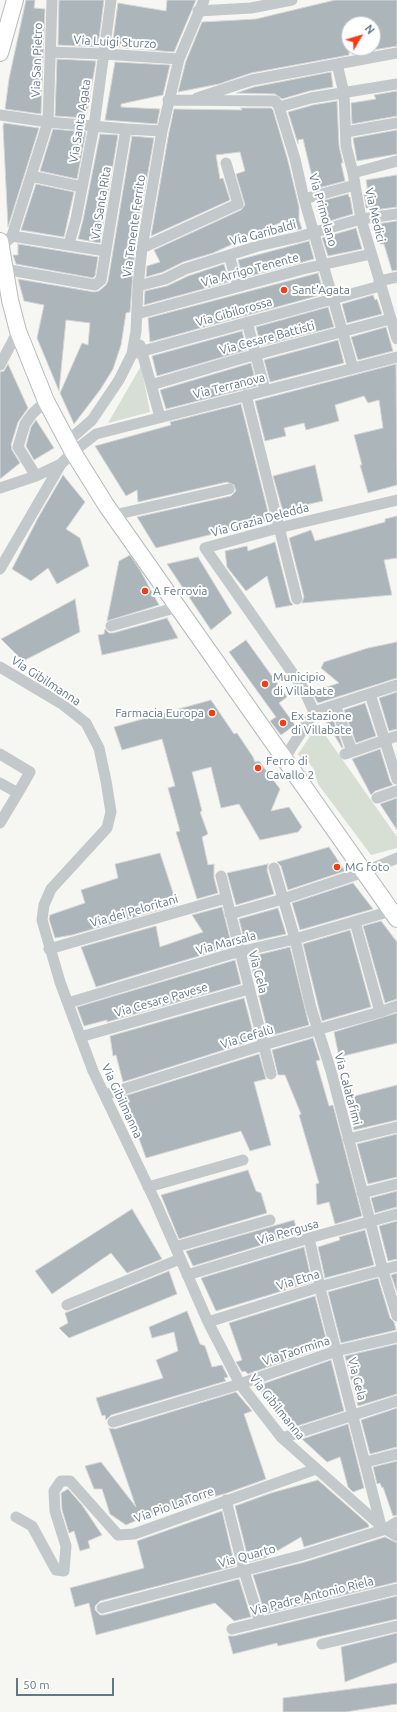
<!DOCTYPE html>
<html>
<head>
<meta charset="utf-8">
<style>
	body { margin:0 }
	#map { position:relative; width:397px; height:1712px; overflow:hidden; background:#f6f6f2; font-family:Ubuntu,sans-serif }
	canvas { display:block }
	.north { position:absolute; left:341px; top:16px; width:40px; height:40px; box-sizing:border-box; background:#fff; border:1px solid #c0c9cf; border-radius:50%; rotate:52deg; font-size:11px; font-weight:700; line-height:16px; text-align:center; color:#627886 }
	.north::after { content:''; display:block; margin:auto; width:14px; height:18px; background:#f23d16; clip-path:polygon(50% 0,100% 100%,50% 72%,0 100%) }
	.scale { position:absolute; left:16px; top:1678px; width:98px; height:18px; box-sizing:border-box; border:2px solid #627886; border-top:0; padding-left:5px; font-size:12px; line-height:14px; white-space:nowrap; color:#627886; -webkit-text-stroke:3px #fff; paint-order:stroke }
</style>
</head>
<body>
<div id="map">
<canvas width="397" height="1712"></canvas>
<div class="north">N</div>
<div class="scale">50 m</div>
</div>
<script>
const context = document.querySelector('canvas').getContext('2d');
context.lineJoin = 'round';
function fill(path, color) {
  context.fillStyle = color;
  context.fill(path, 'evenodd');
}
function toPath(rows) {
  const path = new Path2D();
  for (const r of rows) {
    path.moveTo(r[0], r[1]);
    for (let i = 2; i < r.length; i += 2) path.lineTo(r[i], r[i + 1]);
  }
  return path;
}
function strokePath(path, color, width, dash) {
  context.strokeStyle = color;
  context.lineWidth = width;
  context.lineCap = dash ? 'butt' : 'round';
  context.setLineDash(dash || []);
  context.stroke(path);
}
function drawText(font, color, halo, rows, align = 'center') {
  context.font = font + ' Ubuntu,sans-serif';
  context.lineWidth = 4;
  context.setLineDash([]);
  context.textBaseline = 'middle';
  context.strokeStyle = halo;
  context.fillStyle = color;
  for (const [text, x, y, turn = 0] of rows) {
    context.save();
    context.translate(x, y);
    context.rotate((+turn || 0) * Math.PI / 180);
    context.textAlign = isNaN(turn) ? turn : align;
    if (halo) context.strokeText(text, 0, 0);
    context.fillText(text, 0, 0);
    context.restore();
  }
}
const green = toPath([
	[141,366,150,412,108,423],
	[318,725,397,837,397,848,371,855,318,784,314,769,309,763,304,763,298,754]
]);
const building = toPath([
	[26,0,35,0,34,8,45,9,41,114,5,109,9,79,26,0],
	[59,0,104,0,98,47,58,45,59,0],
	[167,0,196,0,174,52,112,47,118,3,166,11,167,0],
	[335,0,397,0,397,46,373,50,373,24,349,24,349,55,251,73,219,84,178,92,186,61,202,22,256,19,335,0],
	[57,59,96,61,86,118,55,116,57,59],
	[115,62,170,65,163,95,121,104,121,107,160,109,157,124,105,120,115,62],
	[331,72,333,87,309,91,282,99,275,94,236,93,254,87,331,72],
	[397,91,397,116,352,124,351,103,376,99,374,95,397,91],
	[337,101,339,146,343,163,341,163,345,181,315,189,303,139,298,140,298,144,288,112,313,105,337,101],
	[241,108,271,108,273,110,288,161,299,207,299,220,302,229,288,232,286,220,213,253,183,262,163,272,146,277,147,266,160,262,154,250,241,210,245,205,236,174,245,171,240,152,216,155,220,179,223,178,230,200,151,236,169,132,174,109,242,110,241,108],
	[4,123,39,128,8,227,3,126,4,123],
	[53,129,86,132,77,179,40,171,53,129],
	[397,130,397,154,357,161,353,138,397,130],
	[100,134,118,135,100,243,78,239,83,220,100,134],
	[132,136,154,138,135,247,130,312,126,313,121,345,113,369,100,390,74,424,60,393,82,343,88,345,90,323,66,320,59,391,37,338,44,305,24,301,18,279,94,292,99,291,106,285,108,281,132,136],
	[397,175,397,207,374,210,374,208,366,208,364,194,368,193,366,180,397,175],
	[36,184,74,192,64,237,21,230,36,184],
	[348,194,349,197,350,197,353,214,323,223,318,202,348,194],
	[397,221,397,270,392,271,384,244,380,244,377,224,397,221],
	[356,228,362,249,328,256,322,238,356,228],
	[309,241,314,259,243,278,238,260,309,241],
	[18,244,98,257,95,276,93,278,16,264,13,255,18,255,18,244],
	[224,264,229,282,144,305,145,291,167,286,188,276,224,264],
	[318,273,324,294,150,342,148,318,318,273],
	[373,295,375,300,377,299,382,314,347,323,342,304,373,295],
	[328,307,334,327,261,346,256,327,328,307],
	[386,327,393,351,358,360,351,337,386,327],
	[242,331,247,350,157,376,152,356,242,331],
	[338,340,344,363,270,382,264,360,338,340],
	[251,363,257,386,166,409,160,390,251,363],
	[8,364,28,408,18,422,11,445,12,450,20,463,0,479,0,372,4,371,8,364],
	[396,364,397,485,368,493,360,465,362,465,354,435,383,428,379,400,368,403,364,396,335,405,339,421,306,430,304,423,284,428,286,436,265,441,255,401,396,364],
	[241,404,270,520,156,548,137,517,231,496,236,491,234,485,227,482,138,502,137,490,126,496,95,446,171,425,170,422,241,404],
	[36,420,54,448,34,460,26,446,31,427,36,420],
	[315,465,323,501,305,505,306,511,285,519,273,476,315,465],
	[63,475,85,502,66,529,80,538,89,566,57,584,48,568,31,581,12,569,38,518,63,475],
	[397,516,397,558,384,560,392,595,302,603,304,597,289,538,311,530,315,541,385,522,385,519,397,516],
	[275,542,290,601,293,605,276,608,267,576,246,591,227,567,225,551,247,546,248,551,275,542],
	[130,555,140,570,159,605,107,621,119,561,130,555],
	[198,557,232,613,211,630,167,564,198,557],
	[75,599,80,632,23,661,1,639,75,599],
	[167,618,178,638,102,655,98,635,104,634,105,629,109,633,113,633,167,618],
	[246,640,287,697,279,703,295,725,281,735,270,721,276,717,229,652,246,640],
	[397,642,397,678,318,703,312,692,339,683,321,668,324,662,368,648,397,642],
	[397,692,397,729,389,731,379,698,397,692],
	[211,700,234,734,237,733,253,757,255,762,259,761,280,789,271,811,289,807,302,827,298,832,260,840,239,804,221,808,211,767,192,772,202,811,200,812,208,834,202,837,208,865,214,864,214,878,218,893,197,899,176,832,180,831,168,788,175,786,162,739,122,750,114,727,211,700],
	[365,703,376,736,356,743,344,710,365,703],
	[331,714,343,747,342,748,323,716,331,714],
	[380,749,390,781,393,785,375,791,371,795,352,759,380,749],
	[397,798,397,830,380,804,397,798],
	[329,847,345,871,288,890,281,866,277,862,329,847],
	[160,853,177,905,72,935,55,938,49,919,50,915,85,903,81,890,118,878,115,864,160,853],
	[268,864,267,870,274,894,236,905,227,873,268,864],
	[353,883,373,909,300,930,292,903,353,883],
	[222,907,232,946,96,987,81,947,156,926,160,947,203,932,192,915,222,907],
	[278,908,286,934,245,943,239,919,278,908],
	[381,921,397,942,397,999,385,1003,363,926,381,921],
	[350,930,371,1007,322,1021,303,944,350,930],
	[290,947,309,1025,269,1036,249,957,290,947],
	[235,960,241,984,107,1022,107,1020,84,1026,77,1007,235,960],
	[244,998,255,1040,123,1082,116,1055,113,1056,110,1036,244,998],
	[397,1013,397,1043,339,1057,334,1032,397,1013],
	[313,1038,320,1060,316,1061,329,1106,333,1105,362,1216,335,1224,329,1202,317,1205,316,1184,319,1183,299,1115,301,1114,285,1075,278,1075,272,1050,313,1038],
	[259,1054,266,1079,254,1082,271,1145,250,1151,241,1131,146,1158,132,1119,127,1121,118,1098,259,1054],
	[397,1085,397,1120,354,1130,346,1101,351,1100,351,1097,397,1085],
	[397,1134,397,1177,368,1184,357,1144,397,1134],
	[248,1170,256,1191,261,1193,267,1213,179,1239,161,1195,248,1170],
	[397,1191,397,1207,375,1213,371,1198,397,1191],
	[132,1209,162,1259,127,1273,111,1253,52,1294,35,1271,132,1209],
	[294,1220,298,1234,193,1266,186,1251,294,1220],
	[397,1221,397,1259,388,1261,379,1226,397,1221],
	[365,1230,374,1265,325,1278,318,1247,340,1240,339,1237,365,1230],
	[304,1247,312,1282,216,1311,201,1278,304,1247],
	[169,1271,177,1294,69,1338,59,1328,68,1323,65,1313,169,1271],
	[397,1273,397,1292,391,1275,397,1273],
	[378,1278,390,1318,394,1322,396,1330,341,1343,328,1292,378,1278],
	[315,1296,328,1346,248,1374,245,1371,242,1372,236,1362,242,1360,229,1323,315,1296],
	[187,1311,200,1344,205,1346,212,1367,222,1365,228,1377,224,1378,226,1381,111,1415,106,1420,105,1415,102,1416,96,1398,163,1378,156,1360,178,1351,174,1332,152,1338,149,1327,187,1311],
	[397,1344,397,1394,358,1406,345,1356,397,1344],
	[331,1360,344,1411,291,1428,287,1426,257,1386,331,1360],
	[236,1392,252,1411,244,1414,266,1479,227,1493,144,1517,126,1525,110,1514,102,1489,94,1489,85,1466,101,1462,136,1507,109,1428,115,1429,236,1392],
	[397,1408,397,1447,370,1454,361,1420,397,1408],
	[348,1424,364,1488,353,1492,348,1487,340,1457,327,1462,302,1439,348,1424],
	[397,1461,397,1515,393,1516,383,1487,382,1488,380,1483,377,1484,373,1467,397,1461],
	[318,1480,368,1524,369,1527,304,1547,301,1537,265,1558,249,1562,235,1506,271,1493,318,1480],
	[68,1489,82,1505,102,1535,88,1541,90,1548,80,1551,74,1531,69,1533,62,1510,61,1493,68,1489],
	[222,1511,235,1566,100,1601,95,1606,95,1610,100,1615,104,1615,239,1579,251,1617,234,1621,215,1603,96,1635,89,1603,75,1607,70,1588,144,1568,137,1541,222,1511],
	[385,1537,397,1543,397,1582,265,1614,253,1575,305,1562,385,1537],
	[397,1596,397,1619,278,1646,277,1643,233,1654,228,1636,234,1636,397,1596],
	[397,1633,397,1662,345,1682,341,1647,397,1633],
	[397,1683,397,1704,345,1712,283,1712,283,1698,397,1683]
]);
const street = toPath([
	[198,11,251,8,292,0],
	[50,52,104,54,179,59],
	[337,64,344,93,346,146,353,173,361,219,397,339],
	[197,98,252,80,397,53],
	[168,100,275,101,279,107,295,159,304,199,353,368],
	[279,107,311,98,397,84],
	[0,115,48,122,126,129,162,131],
	[346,132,397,123],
	[353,173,397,161],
	[31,176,82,187],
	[304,199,355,185],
	[12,236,106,251],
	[0,244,6,242,12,236,48,122,52,0],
	[69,244,76,219,94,126,111,0],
	[142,248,238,204,226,163],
	[229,255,238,286],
	[4,269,95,285,101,280,126,129],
	[379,281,397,277],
	[138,286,165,279,185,269,258,246,298,237,361,219,397,214],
	[137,314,303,269,371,254],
	[247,322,265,390],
	[140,345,160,417],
	[132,354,380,286],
	[0,365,18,331],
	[151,385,239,359,390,319],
	[246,395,297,599],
	[68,441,92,420,119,380,132,354,136,331,138,286,142,248,162,131,179,59,204,0],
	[36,476,18,447,25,424,32,414,46,401],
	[0,488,36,476,61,464,73,452,96,434,397,357],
	[114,515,229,489],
	[0,569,61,464],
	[111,626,178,607],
	[0,667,62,704,86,723,99,748,106,781,111,812,107,828,51,889,44,905,42,920,60,982,93,1071,156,1203,208,1322,240,1384,282,1438,381,1526,397,1536],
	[370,694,397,779],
	[335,705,352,751],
	[314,712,303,688,205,548,278,528,397,500],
	[0,754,30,772,18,793,0,783],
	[345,754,397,736],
	[284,759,314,712,397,685],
	[377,798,397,791],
	[0,823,18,793],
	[274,868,295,939,311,1008,331,1071,383,1271,397,1316],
	[221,876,271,1074],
	[230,914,283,899,364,872,397,858],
	[355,922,380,1012],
	[49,949,226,898],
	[68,1003,230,954,295,939,391,911],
	[80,1037,249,989],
	[105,1095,263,1045,380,1012,397,1006],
	[348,1139,397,1127],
	[148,1187,243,1160],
	[362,1193,397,1184],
	[309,1238,321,1292,381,1526],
	[175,1247,270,1220],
	[187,1275,309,1238,397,1214],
	[67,1305,180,1259],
	[208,1322,319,1287,397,1266],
	[113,1422,240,1384,336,1351,397,1337],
	[282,1438,397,1401],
	[366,1462,397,1454],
	[226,1500,244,1571,260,1622],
	[16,1517,32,1526,56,1570,64,1571,66,1546,55,1511,54,1491,61,1481,70,1481,118,1535,134,1534,316,1469],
	[102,1608,303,1555,386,1529,397,1522],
	[232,1629,397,1589],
	[322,1644,397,1626]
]);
const secondary = toPath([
	[0,53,15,0],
	[0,241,10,300,18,331,46,401,73,452,106,505,397,919]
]);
const markers = [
	[284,290,4,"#f23d16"],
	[145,591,4,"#f23d16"],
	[265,684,4,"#f23d16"],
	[212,713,4,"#f23d16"],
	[283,723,4,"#f23d16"],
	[258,768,4,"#f23d16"],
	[337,867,4,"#f23d16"]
];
const streetNames = [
	["Via Luigi Sturzo",115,42,3],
	["Via San Pietro",37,60,-88],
	["Via Santa Agata",80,121,-81],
	["Via Santa Rita",101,203,-81],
	["Via Primolano",323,210,74],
	["Via Medici",375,215,77],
	["Via Tenente Ferrito",134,226,-82],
	["Via Garibaldi",263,233,-15],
	["Via Arrigo Tenente",250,270,-15],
	["Via Gibilorossa",234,312,-16],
	["Via Cesare Battisti",267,338,-15],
	["Via Terranova",229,386,-14],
	["Via Grazia Deledda",260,520,-15],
	["Via Gibilmanna",46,681,33],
	["Via dei Peloritani",134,911,-16],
	["Via Marsala",226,943,-15],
	["Via Gela",258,972,75],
	["Via Cesare Pavese",161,1000,-16],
	["Via Cefalù",247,1037,-17],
	["Via Calatafimi",348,1089,75],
	["Via Gibilmanna",122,1101,65],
	["Via Pergusa",288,1232,-16],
	["Via Etna",298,1280,-17],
	["Via Taormina",296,1351,-18],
	["Via Gela",357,1379,76],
	["Via Gibilmanna",277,1407,51],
	["Via Pio La Torre",174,1505,-20],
	["Via Quarto",247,1556,-15],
	["Via Padre Antonio Riela",312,1596,-14]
];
const poiNames = [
	["Sant'Agata",292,290],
	["A Ferrovia",153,591],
	["Municipio",273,677],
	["di Villabate",273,691],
	["Farmacia Europa",204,713,"right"],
	["Ex stazione",291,716],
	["di Villabate",291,730],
	["Ferro di",266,761],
	["Cavallo 2",266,775],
	["MG foto",345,867]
];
fill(green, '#d7ded3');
fill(building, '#abb5ba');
strokePath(building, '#d7d7d5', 1);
strokePath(secondary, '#b5bbbf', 18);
strokePath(street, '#c3c8cb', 11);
strokePath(secondary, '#fff', 16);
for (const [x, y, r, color] of markers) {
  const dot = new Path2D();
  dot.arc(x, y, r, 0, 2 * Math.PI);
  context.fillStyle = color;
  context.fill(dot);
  strokePath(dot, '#fff', 1.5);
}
drawText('12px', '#627886', '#fff', streetNames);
drawText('12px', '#627886', '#fff', poiNames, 'left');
</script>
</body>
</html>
